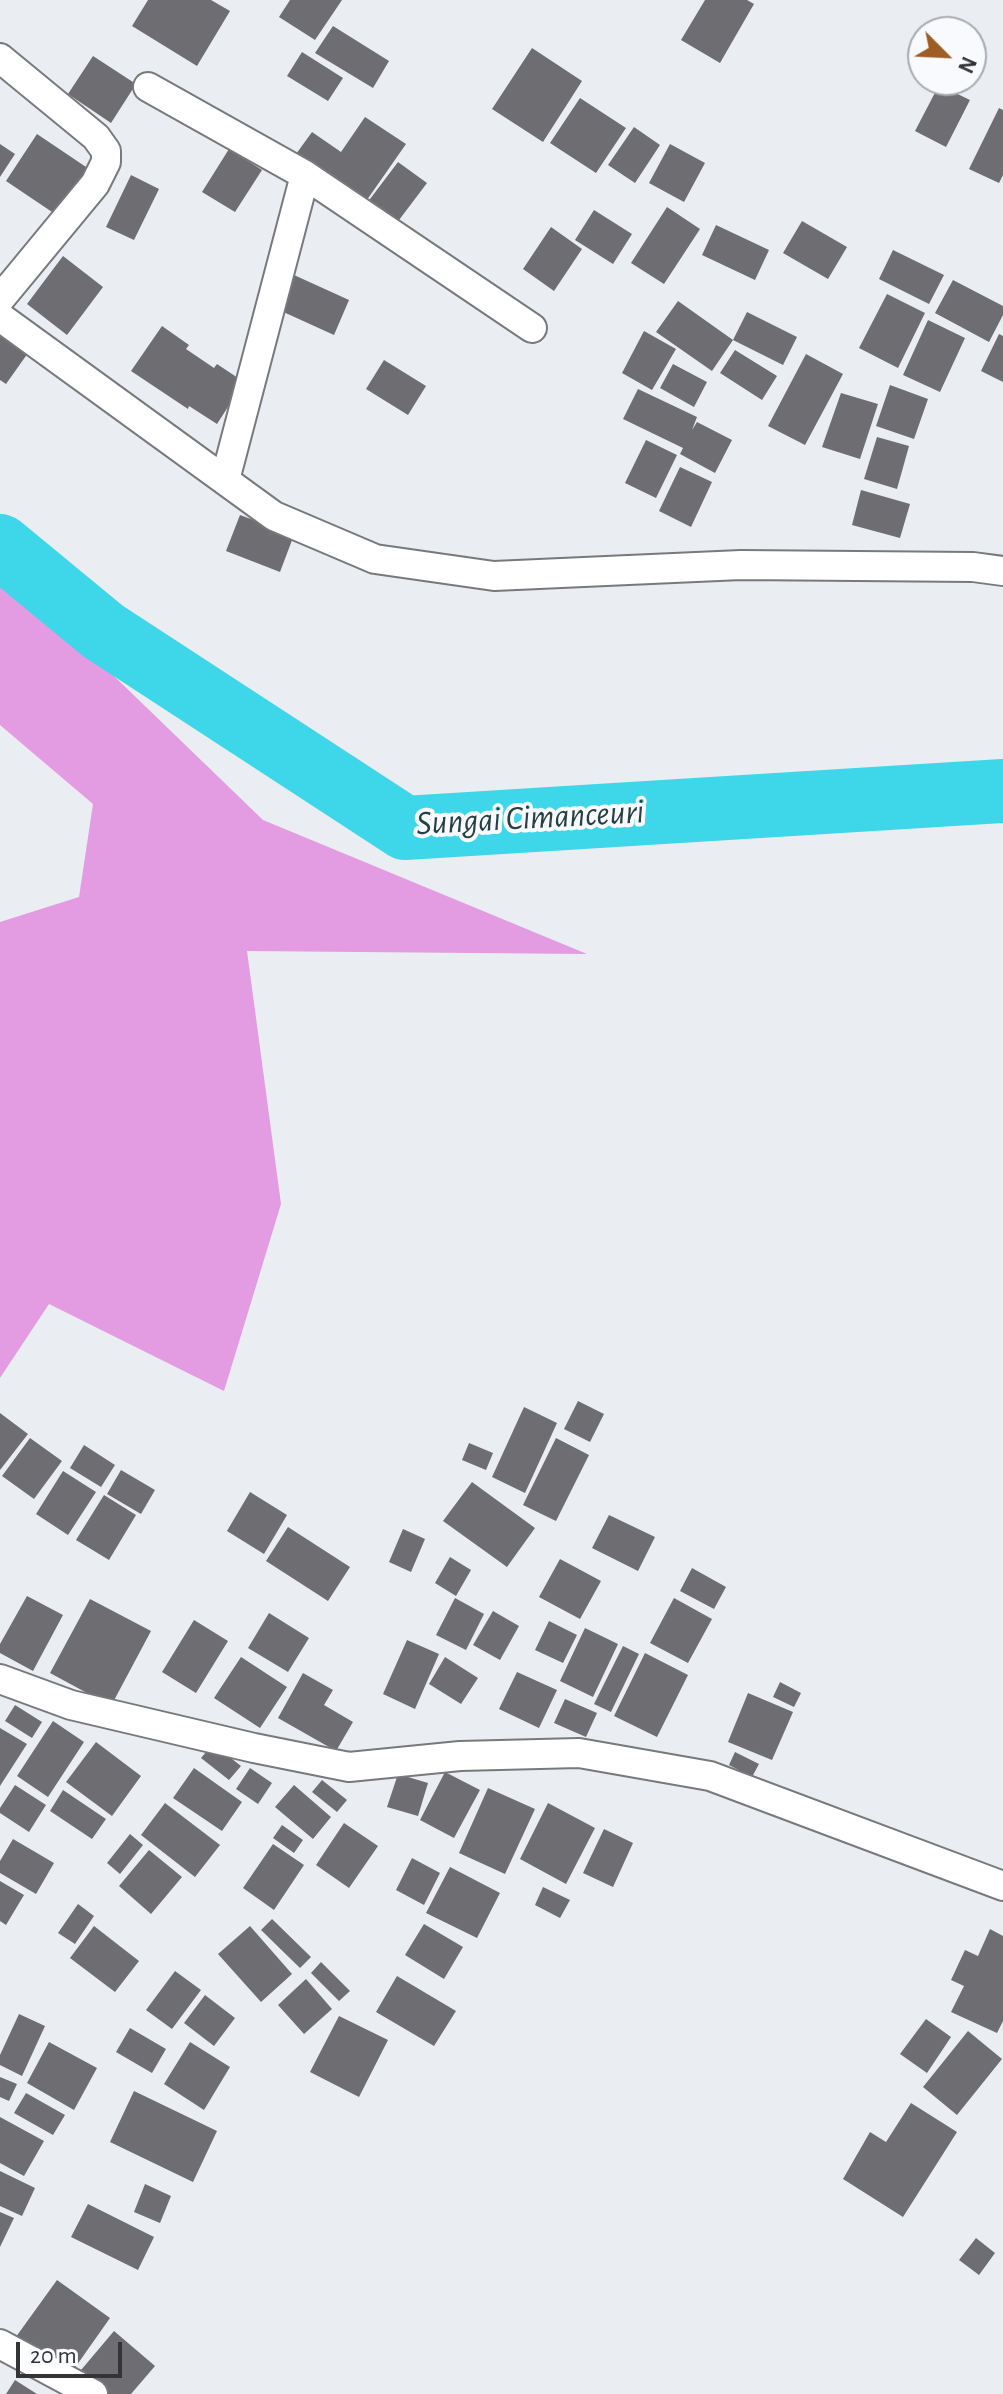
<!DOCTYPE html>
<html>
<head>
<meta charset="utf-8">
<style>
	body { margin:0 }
	#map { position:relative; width:1003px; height:2394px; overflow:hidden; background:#eaedf2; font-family:"Alegreya Sans",sans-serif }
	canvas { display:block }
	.north { position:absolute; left:907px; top:16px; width:80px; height:80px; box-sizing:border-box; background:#f8fafe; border:2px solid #a9abae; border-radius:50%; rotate:114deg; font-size:22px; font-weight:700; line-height:32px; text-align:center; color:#333436 }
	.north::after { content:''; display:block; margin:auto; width:28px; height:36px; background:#9e5d27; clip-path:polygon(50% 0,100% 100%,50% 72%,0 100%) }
	.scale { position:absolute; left:16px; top:2342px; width:106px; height:36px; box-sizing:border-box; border:4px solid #333436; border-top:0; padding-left:10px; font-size:24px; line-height:28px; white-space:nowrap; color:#333436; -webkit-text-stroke:6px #f8fafe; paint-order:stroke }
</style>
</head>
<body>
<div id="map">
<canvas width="1003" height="2394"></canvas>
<div class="north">N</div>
<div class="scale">20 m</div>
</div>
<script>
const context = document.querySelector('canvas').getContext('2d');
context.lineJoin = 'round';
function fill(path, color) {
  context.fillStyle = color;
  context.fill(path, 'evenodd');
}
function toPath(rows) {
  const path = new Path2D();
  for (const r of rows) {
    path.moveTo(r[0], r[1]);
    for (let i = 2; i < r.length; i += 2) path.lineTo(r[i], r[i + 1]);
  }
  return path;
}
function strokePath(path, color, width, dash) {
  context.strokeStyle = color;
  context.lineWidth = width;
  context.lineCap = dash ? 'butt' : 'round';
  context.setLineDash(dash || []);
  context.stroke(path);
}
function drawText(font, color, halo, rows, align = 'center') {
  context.font = font + ' "Alegreya Sans",sans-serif';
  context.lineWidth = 8;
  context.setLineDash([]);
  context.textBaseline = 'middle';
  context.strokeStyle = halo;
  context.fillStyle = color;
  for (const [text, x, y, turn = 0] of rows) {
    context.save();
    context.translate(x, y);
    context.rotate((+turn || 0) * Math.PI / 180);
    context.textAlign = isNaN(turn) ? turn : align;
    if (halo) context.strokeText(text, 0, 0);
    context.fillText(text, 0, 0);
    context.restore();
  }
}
const forest = toPath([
	[0,566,263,820,587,954,247,951,281,1204,224,1391,49,1304,0,1378,0,922,79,897,93,804,0,725]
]);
const river = toPath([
	[0,546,103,631,405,828,1003,791]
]);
const building = toPath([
	[148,0,211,0,230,11,197,66,132,26],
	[290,0,342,0,315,40,279,17],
	[705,0,747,0,754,4,720,63,681,40],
	[333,26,389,61,373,88,315,53],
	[532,48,582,81,543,142,492,109],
	[302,52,343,78,328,101,287,76],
	[93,56,136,84,111,123,68,94],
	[939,85,970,100,946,147,915,131],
	[580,98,626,128,596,173,550,143],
	[999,108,1003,110,1003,175,999,183,969,169],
	[365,117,406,144,362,207,291,161,312,132,341,152],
	[634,127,660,145,635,183,608,165],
	[37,134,89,169,58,216,6,181],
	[0,144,15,154,0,177],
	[670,144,705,163,684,202,649,183],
	[229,149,262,170,235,212,202,192],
	[398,162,427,183,396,224,367,203],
	[131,175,159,189,134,240,106,227],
	[667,207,700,229,664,284,631,263],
	[594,210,632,234,613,264,575,240],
	[802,221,847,247,828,279,783,253],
	[716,225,769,250,755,280,702,255],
	[551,227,582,249,554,291,523,269],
	[893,250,944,275,929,304,879,279],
	[63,256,103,287,67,335,27,304],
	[294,275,349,300,334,335,279,310],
	[953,280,1003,306,1003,315,989,342,935,313],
	[887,294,925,313,898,368,859,348],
	[678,301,733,340,712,371,656,332],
	[747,312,797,337,783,365,733,340],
	[928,320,965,338,940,392,903,375],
	[162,326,189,345,186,349,214,368,217,364,244,382,217,424,189,406,188,409,131,371],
	[644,331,676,349,652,390,622,373],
	[0,332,28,353,6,384,0,380],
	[999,334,1003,336,1003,382,981,371],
	[735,350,777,376,762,400,720,373],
	[806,354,843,374,805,445,768,426],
	[384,360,426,386,408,415,366,389],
	[673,364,707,382,694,407,660,388],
	[890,385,928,399,914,439,876,426],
	[638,389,697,417,692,430,697,422,732,440,715,473,680,454,683,448,623,419],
	[841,393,878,404,860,459,822,447],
	[877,437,909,446,897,489,864,479],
	[646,440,677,455,656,498,625,483],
	[680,467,712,482,691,527,659,511],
	[861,490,910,504,900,538,852,525],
	[240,515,294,535,280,572,226,551],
	[578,1401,604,1414,590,1442,564,1429],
	[524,1407,557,1423,525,1493,492,1477],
	[0,1413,28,1434,0,1470],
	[30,1438,62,1461,34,1499,2,1476],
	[556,1438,589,1455,556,1521,523,1505],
	[469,1443,493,1453,486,1470,462,1460],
	[84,1445,115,1465,101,1487,70,1468],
	[121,1470,155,1490,141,1514,107,1494],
	[63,1471,96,1492,68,1535,36,1514],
	[472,1482,535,1528,507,1567,443,1521],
	[250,1492,287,1515,264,1554,227,1531],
	[104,1495,136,1515,109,1560,76,1540],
	[609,1515,655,1537,638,1571,592,1548],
	[288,1527,350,1567,328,1601,266,1561],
	[403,1529,425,1539,411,1572,389,1562],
	[450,1557,471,1570,456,1596,435,1583],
	[560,1559,601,1581,580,1619,539,1597],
	[692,1568,726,1587,714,1609,680,1591],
	[27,1596,63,1615,33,1671,0,1653,0,1644],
	[455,1598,484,1614,466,1650,436,1635],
	[674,1598,712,1619,688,1663,650,1643],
	[90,1599,151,1631,111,1706,50,1673],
	[493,1611,519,1626,500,1660,473,1645],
	[269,1613,309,1638,288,1672,248,1648],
	[194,1620,228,1641,196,1693,162,1672],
	[549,1621,577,1635,563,1663,535,1650],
	[585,1628,618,1644,593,1697,560,1681],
	[407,1640,439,1654,415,1709,383,1694],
	[623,1646,639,1654,611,1712,594,1704],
	[645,1653,688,1675,657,1737,614,1716],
	[241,1657,287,1687,260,1728,214,1698],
	[445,1657,478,1678,461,1704,429,1684],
	[517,1672,557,1690,539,1728,499,1709],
	[303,1673,333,1690,324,1705,353,1722,336,1751,278,1718],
	[780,1682,801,1693,794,1707,773,1697],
	[748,1693,793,1712,772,1760,728,1742],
	[565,1699,597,1713,586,1737,554,1723],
	[15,1705,42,1722,32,1738,5,1721],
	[53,1721,84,1742,48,1797,17,1776],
	[0,1728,27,1744,0,1786],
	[96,1742,141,1776,112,1816,66,1782],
	[213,1744,241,1766,229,1780,201,1758],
	[735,1752,759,1764,752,1777,729,1765],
	[194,1768,242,1802,222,1831,173,1798],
	[250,1768,272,1783,258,1804,236,1789],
	[445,1772,480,1790,454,1838,420,1820],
	[398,1774,428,1783,418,1816,387,1807],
	[322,1780,347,1800,337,1812,312,1792],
	[15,1785,46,1805,29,1832,0,1813,0,1808],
	[294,1785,331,1817,313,1839,275,1807],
	[488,1788,535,1809,505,1874,459,1853],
	[63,1790,106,1819,92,1839,50,1811],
	[165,1803,220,1845,195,1877,141,1835],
	[548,1803,595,1828,566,1884,520,1859],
	[344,1823,378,1846,349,1888,316,1865],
	[282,1825,303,1840,294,1853,273,1838],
	[604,1829,633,1843,613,1887,583,1873],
	[130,1834,143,1845,120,1874,107,1863],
	[13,1839,54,1863,36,1894,0,1873,0,1861],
	[273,1844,304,1865,274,1910,243,1888],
	[149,1850,182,1877,151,1914,119,1886],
	[412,1858,440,1873,424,1905,396,1890],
	[450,1867,500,1893,477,1938,426,1913],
	[0,1881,24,1895,6,1925,0,1921],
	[543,1887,570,1900,560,1918,535,1905],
	[78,1904,94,1916,75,1944,58,1933],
	[272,1919,311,1957,300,1968,261,1930],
	[424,1924,463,1947,444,1979,405,1955],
	[94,1926,139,1961,115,1992,70,1958],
	[250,1926,292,1974,261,2002,218,1954],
	[990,1929,1003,1936,1003,2021,997,2033,951,2012,964,1986,951,1980,965,1950,978,1956],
	[321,1962,350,1991,339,2001,311,1973],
	[175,1971,201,1990,172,2029,146,2010],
	[397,1976,456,2011,434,2046,376,2012],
	[306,1979,332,2009,304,2034,278,2005],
	[205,1995,235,2018,214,2046,184,2023],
	[19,2014,45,2026,22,2076,0,2065,0,2055],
	[339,2016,388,2040,359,2097,310,2072],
	[926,2019,951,2037,927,2073,900,2054],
	[130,2028,166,2049,152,2073,116,2052],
	[968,2031,1002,2059,957,2115,923,2087],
	[49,2042,97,2068,74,2110,27,2083],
	[190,2042,230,2067,204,2110,164,2084],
	[0,2077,17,2084,9,2101,0,2097],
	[134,2091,217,2131,193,2182,110,2142],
	[26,2093,65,2115,53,2135,14,2113],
	[911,2103,957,2132,903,2217,843,2179,870,2132,886,2142],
	[0,2117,44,2141,24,2176,0,2163],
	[0,2171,35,2188,22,2216,0,2206],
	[145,2184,171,2196,160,2223,134,2212],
	[88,2204,154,2237,138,2270,71,2237],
	[0,2212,14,2218,0,2247],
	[976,2238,995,2253,979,2275,959,2260],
	[57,2280,110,2318,67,2379,13,2341],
	[114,2331,155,2366,131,2394,97,2394,76,2376],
	[15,2380,37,2394,6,2394]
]);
const street = toPath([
	[0,58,96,137,106,151,106,162,95,184,0,299],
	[148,87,305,175,532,328],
	[0,317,274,516,375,559,494,576,741,565,973,567,1003,571],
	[225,480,305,175],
	[0,1679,71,1705,254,1748,349,1767,460,1756,579,1753,710,1776,1003,1886],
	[0,2344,93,2394]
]);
const waterNames = [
	["Sungai Cimanceuri",530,818,-3]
];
fill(forest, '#e39be2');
strokePath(river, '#3ed7ea', 64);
fill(building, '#6e6d72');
strokePath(street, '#77797d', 32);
strokePath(street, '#fff', 28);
drawText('italic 34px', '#274044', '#f8fafe', waterNames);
</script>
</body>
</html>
